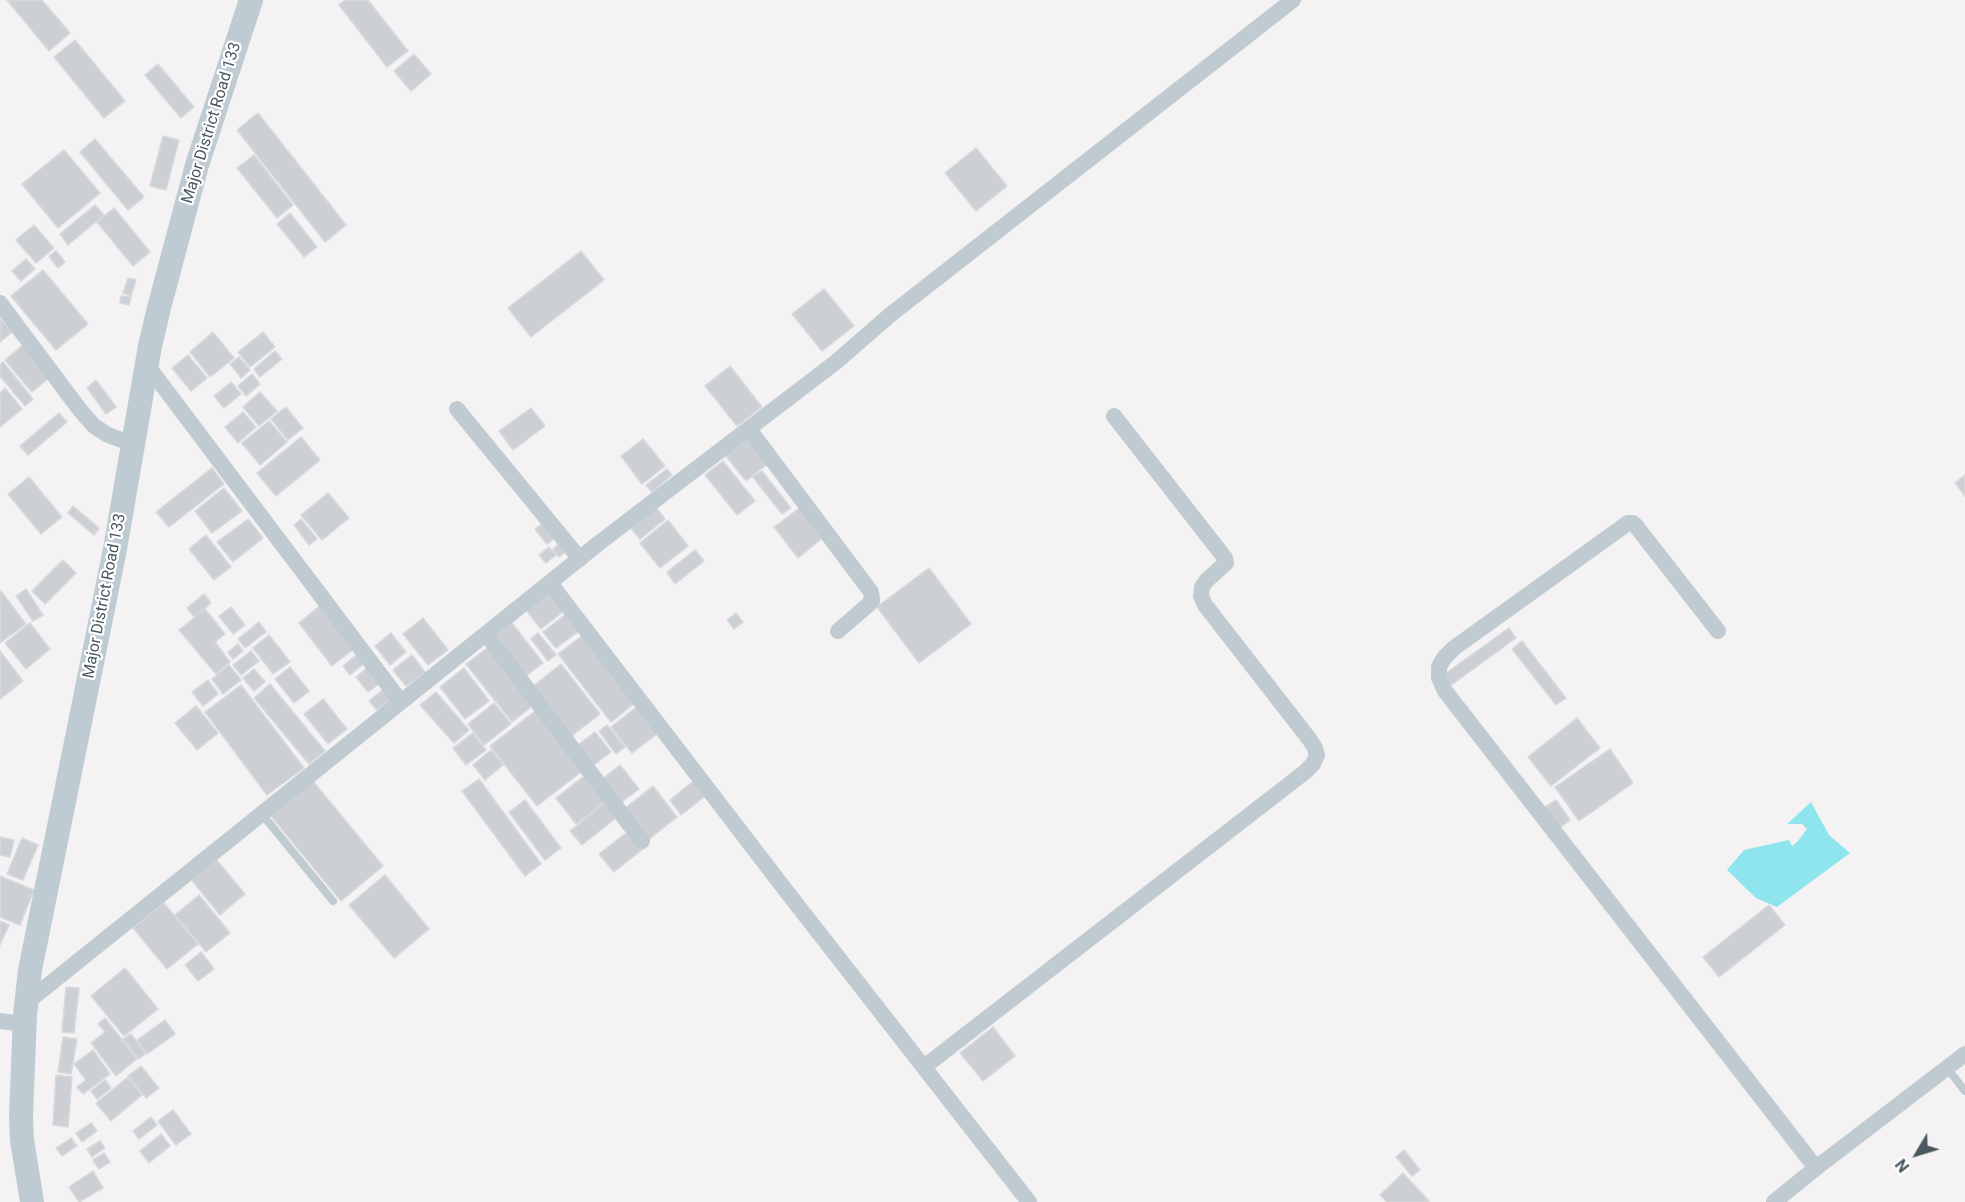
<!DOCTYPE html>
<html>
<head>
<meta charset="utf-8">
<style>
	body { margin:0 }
	#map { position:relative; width:1965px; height:1202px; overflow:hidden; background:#f4f2f2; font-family:Roboto,sans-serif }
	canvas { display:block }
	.north { position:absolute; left:1887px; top:1124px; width:60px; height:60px; -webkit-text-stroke:4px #fff; paint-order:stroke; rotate:232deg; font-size:16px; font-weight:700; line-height:24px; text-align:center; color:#495860 }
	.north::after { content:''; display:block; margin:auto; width:21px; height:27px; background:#495860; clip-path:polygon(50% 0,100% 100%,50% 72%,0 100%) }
</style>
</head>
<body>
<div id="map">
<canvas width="1965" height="1202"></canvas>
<div class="north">N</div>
</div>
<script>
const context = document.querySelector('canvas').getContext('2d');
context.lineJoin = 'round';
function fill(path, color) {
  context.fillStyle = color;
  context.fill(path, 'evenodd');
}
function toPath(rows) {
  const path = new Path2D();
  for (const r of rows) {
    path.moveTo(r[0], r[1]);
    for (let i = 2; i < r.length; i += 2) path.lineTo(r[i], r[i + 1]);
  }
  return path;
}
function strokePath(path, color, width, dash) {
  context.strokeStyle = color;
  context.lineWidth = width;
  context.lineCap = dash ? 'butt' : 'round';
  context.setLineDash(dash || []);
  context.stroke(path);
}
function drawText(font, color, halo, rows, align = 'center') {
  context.font = font + ' Roboto,sans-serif';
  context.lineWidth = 4.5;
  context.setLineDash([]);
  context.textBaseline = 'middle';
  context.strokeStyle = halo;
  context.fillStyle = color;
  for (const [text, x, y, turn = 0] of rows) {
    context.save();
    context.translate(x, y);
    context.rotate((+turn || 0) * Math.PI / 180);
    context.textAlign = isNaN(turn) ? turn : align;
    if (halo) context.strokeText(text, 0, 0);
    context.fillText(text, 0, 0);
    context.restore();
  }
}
const water = toPath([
	[1811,802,1829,835,1850,853,1777,907,1756,898,1727,870,1744,850,1789,840,1792,846,1797,842,1807,829,1802,824,1787,824]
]);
const building = toPath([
	[7,0,42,0,70,33,49,51,7,0],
	[345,0,368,0,408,51,387,67,339,5,345,0],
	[75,40,125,101,104,118,54,57,75,40],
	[414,54,431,74,411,91,394,71,414,54],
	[158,64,194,107,181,118,145,75,158,64],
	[258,113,346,225,325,242,237,130,258,113],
	[163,136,179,140,166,190,150,186,163,136],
	[95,139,144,197,128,210,80,152,95,139],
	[976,148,1007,186,976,211,945,173,976,148],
	[64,150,100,193,58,228,22,184,64,150],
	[254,155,293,205,277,218,237,168,254,155],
	[95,205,104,215,68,245,60,234,95,205],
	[114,208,150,252,133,266,97,222,114,208],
	[290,213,317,247,304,257,277,224,290,213],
	[34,225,54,248,36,263,16,240,34,225],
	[56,251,65,262,58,268,49,256,56,251],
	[581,251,604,280,531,337,508,308,581,251],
	[26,259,35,269,21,281,12,271,26,259],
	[43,270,88,324,56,350,11,296,43,270],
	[128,278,136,280,131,296,123,293,128,278],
	[824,289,854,326,822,351,792,314,824,289],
	[121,296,131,297,129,305,120,303,121,296],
	[0,318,12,332,0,342,0,318],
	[213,332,234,358,210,377,190,352,213,332],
	[263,332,275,347,250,367,238,352,263,332],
	[23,345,50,377,32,392,5,360,23,345],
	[275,351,282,359,260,377,254,369,275,351],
	[188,355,207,378,191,391,172,368,188,355],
	[239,357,250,370,241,378,230,364,239,357],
	[3,362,33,399,25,406,0,376,0,365,3,362],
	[730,366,762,407,737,426,705,386,730,366],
	[252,374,260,384,246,396,238,386,252,374],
	[96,380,116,407,106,414,87,388,96,380],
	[231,382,241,394,224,408,214,396,231,382],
	[5,388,22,409,0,427,0,393,5,388],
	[260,392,277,411,259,426,243,407,260,392],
	[286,407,303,428,288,440,271,419,286,407],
	[531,408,545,426,513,450,499,431,531,408],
	[243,412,256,427,238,443,225,427,243,412],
	[59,413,67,422,28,455,20,446,59,413],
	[269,421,287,442,260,465,242,443,269,421],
	[301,437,320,460,276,496,257,473,301,437],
	[750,437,770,462,746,481,726,456,750,437],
	[643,439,665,466,642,484,621,456,643,439],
	[723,461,755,501,737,515,705,475,723,461],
	[212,468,224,484,169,527,156,512,212,468],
	[667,469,672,475,652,492,646,485,667,469],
	[762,471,791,508,782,514,753,477,762,471],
	[1965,475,1965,496,1955,483,1965,475],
	[29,477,62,517,41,534,8,494,29,477],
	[224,488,242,511,212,533,195,511,224,488],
	[328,493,349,518,322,540,301,515,328,493],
	[73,506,99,528,94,535,68,513,73,506],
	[656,507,665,519,640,539,630,527,656,507],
	[801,507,824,537,798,558,774,527,801,507],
	[248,519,263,538,233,562,217,542,248,519],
	[301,519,317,539,309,545,294,525,301,519],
	[547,520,559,535,547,544,535,529,547,520],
	[668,520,688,546,660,568,640,543,668,520],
	[206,535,231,567,214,580,189,549,206,535],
	[562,541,569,549,559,557,553,549,562,541],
	[549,547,556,555,546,563,539,555,549,547],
	[695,550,704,561,675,584,667,572,695,550],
	[63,560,76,573,45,604,32,591,63,560],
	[929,568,971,624,919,663,877,607,929,568],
	[26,589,43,615,33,621,16,596,26,589],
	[0,590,26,624,0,643,0,590],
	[549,592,564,611,541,629,526,610,549,592],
	[204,594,211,603,194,617,187,608,204,594],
	[321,605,355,648,332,666,299,623,321,605],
	[231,607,245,625,233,634,219,616,231,607],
	[205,609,225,634,215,642,230,662,216,674,179,630,205,609],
	[570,611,583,628,556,648,543,632,570,611],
	[736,613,743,622,734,629,727,620,736,613],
	[423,618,448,650,428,665,403,634,423,618],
	[259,622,266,632,245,648,238,639,259,622],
	[30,623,50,649,26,669,5,643,30,623],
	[512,623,543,663,522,679,492,639,512,623],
	[1509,628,1516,638,1450,686,1442,676,1509,628],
	[391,633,406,652,390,665,375,646,391,633],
	[538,633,556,655,548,661,531,639,538,633],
	[269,635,290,662,273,674,253,648,269,635],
	[583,635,636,702,611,722,558,654,583,635],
	[1522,641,1566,698,1556,705,1512,649,1522,641],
	[238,644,243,651,233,659,228,652,238,644],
	[490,646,535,704,512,722,466,664,490,646],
	[0,651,23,681,0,699,0,651],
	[251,651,259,661,241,675,233,665,251,651],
	[360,652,367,661,350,675,343,666,360,652],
	[412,655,425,672,406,686,393,670,412,655],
	[561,664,600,714,569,738,531,688,561,664],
	[229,665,241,680,223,694,212,679,229,665],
	[290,667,309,691,294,703,275,679,290,667],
	[367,668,379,684,368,692,356,677,367,668],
	[464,668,489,701,465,719,440,687,464,668],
	[254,669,265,682,254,691,243,678,254,669],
	[208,680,218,694,203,706,192,692,208,680],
	[270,684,325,751,309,764,254,698,270,684],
	[241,685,304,768,267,795,205,712,241,685],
	[385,688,393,698,377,710,369,701,385,688],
	[436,692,469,730,454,743,420,705,436,692],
	[323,699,347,729,328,744,304,714,323,699],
	[494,703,511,724,484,745,468,724,494,703],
	[196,706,218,733,197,750,175,723,196,706],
	[638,706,658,733,632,753,611,727,638,706],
	[539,708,585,769,537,806,490,746,539,708],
	[1577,718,1600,748,1551,786,1528,757,1577,718],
	[607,725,625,747,616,754,599,731,607,725],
	[595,732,611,752,594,765,578,745,595,732],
	[473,733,486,750,466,765,453,748,473,733],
	[1610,749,1633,783,1579,821,1555,787,1610,749],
	[491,750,503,765,485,780,473,765,491,750],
	[620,765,639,789,618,805,600,781,620,765],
	[584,776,605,802,576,824,556,798,584,776],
	[479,779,541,864,525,876,462,791,479,779],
	[696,779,708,794,681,815,670,800,696,779],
	[312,780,383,866,341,901,270,815,312,780],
	[653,786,677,817,647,841,623,810,653,786],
	[525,800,561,848,545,860,509,812,525,800],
	[1556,800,1570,820,1557,830,1542,809,1556,800],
	[606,802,617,817,582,845,570,831,606,802],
	[630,830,644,848,614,872,599,854,630,830],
	[0,837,14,840,10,857,0,855,0,837],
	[22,838,38,845,23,880,7,874,22,838],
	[215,858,245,894,220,915,190,878,215,858],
	[385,875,429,929,394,958,349,905,385,875],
	[0,876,34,890,20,925,0,917,0,876],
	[199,895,230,933,206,952,175,915,199,895],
	[164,903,198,944,167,969,133,928,164,903],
	[1769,905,1785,925,1719,977,1703,957,1769,905],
	[0,921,9,925,0,945,0,921],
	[201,952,214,969,198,981,185,965,201,952],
	[125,968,158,1009,124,1036,91,996,125,968],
	[66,987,79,988,74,1033,62,1032,66,987],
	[105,1018,137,1059,116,1076,91,1043,105,1032,98,1024,105,1018],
	[165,1020,175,1034,147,1054,137,1040,165,1020],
	[993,1027,1015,1056,983,1081,960,1053,993,1027],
	[131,1034,146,1053,139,1059,123,1039,131,1034],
	[63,1037,77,1039,71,1074,58,1072,63,1037],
	[93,1050,110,1074,83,1094,77,1087,86,1080,74,1064,93,1050],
	[141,1066,159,1088,146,1098,128,1076,141,1066],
	[56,1075,72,1077,68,1127,53,1125,56,1075],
	[128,1077,142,1095,111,1121,96,1103,128,1077],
	[105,1080,111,1088,97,1099,91,1091,105,1080],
	[173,1110,191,1134,176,1145,158,1121,173,1110],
	[151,1117,157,1125,139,1139,133,1131,151,1117],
	[91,1123,97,1131,82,1142,76,1133,91,1123],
	[161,1134,170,1146,149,1163,140,1151,161,1134],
	[71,1138,77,1146,62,1156,56,1148,71,1138],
	[100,1141,105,1148,92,1157,87,1149,100,1141],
	[1404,1150,1420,1170,1412,1176,1396,1157,1404,1150],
	[104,1153,110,1162,99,1169,93,1160,104,1153],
	[93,1171,103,1188,79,1202,69,1187,93,1171],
	[1403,1173,1429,1201,1428,1202,1387,1202,1380,1195,1403,1173]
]);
const service = toPath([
	[261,813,333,901],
	[1947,1068,1965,1091]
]);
const minor = toPath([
	[0,303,80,410,94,426,108,435,133,444],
	[147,365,401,702],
	[457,409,580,559],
	[749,429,871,592,872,601,868,605,838,631],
	[550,583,787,892,1029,1202],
	[1718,631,1636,526,1633,523,1628,523,1454,648,1444,658,1439,667,1439,678,1445,691,1816,1168],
	[486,634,642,841],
	[26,1003,599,543,836,362,890,315,1293,0],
	[0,1021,24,1024],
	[924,1067,1305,772,1313,764,1317,755,1315,748,1310,740,1205,605,1201,596,1202,587,1207,580,1226,563,1225,558,1114,416],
	[1774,1202,1816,1168,1965,1054]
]);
const secondary = toPath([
	[32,1202,22,1140,21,1117,25,1015,30,970,115,549,150,346,159,308,197,165,251,0]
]);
const streetNames = [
	["Major District Road 133",212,123,-73],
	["Major District Road 133",105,596,-79]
];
fill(water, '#8fe5ed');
fill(building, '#ccd0d4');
strokePath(building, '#d6d9dd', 1.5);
strokePath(service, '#c0cbd1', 8);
strokePath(minor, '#c0cbd1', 16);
strokePath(secondary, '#becbd3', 24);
drawText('16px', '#495860', '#fff', streetNames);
</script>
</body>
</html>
